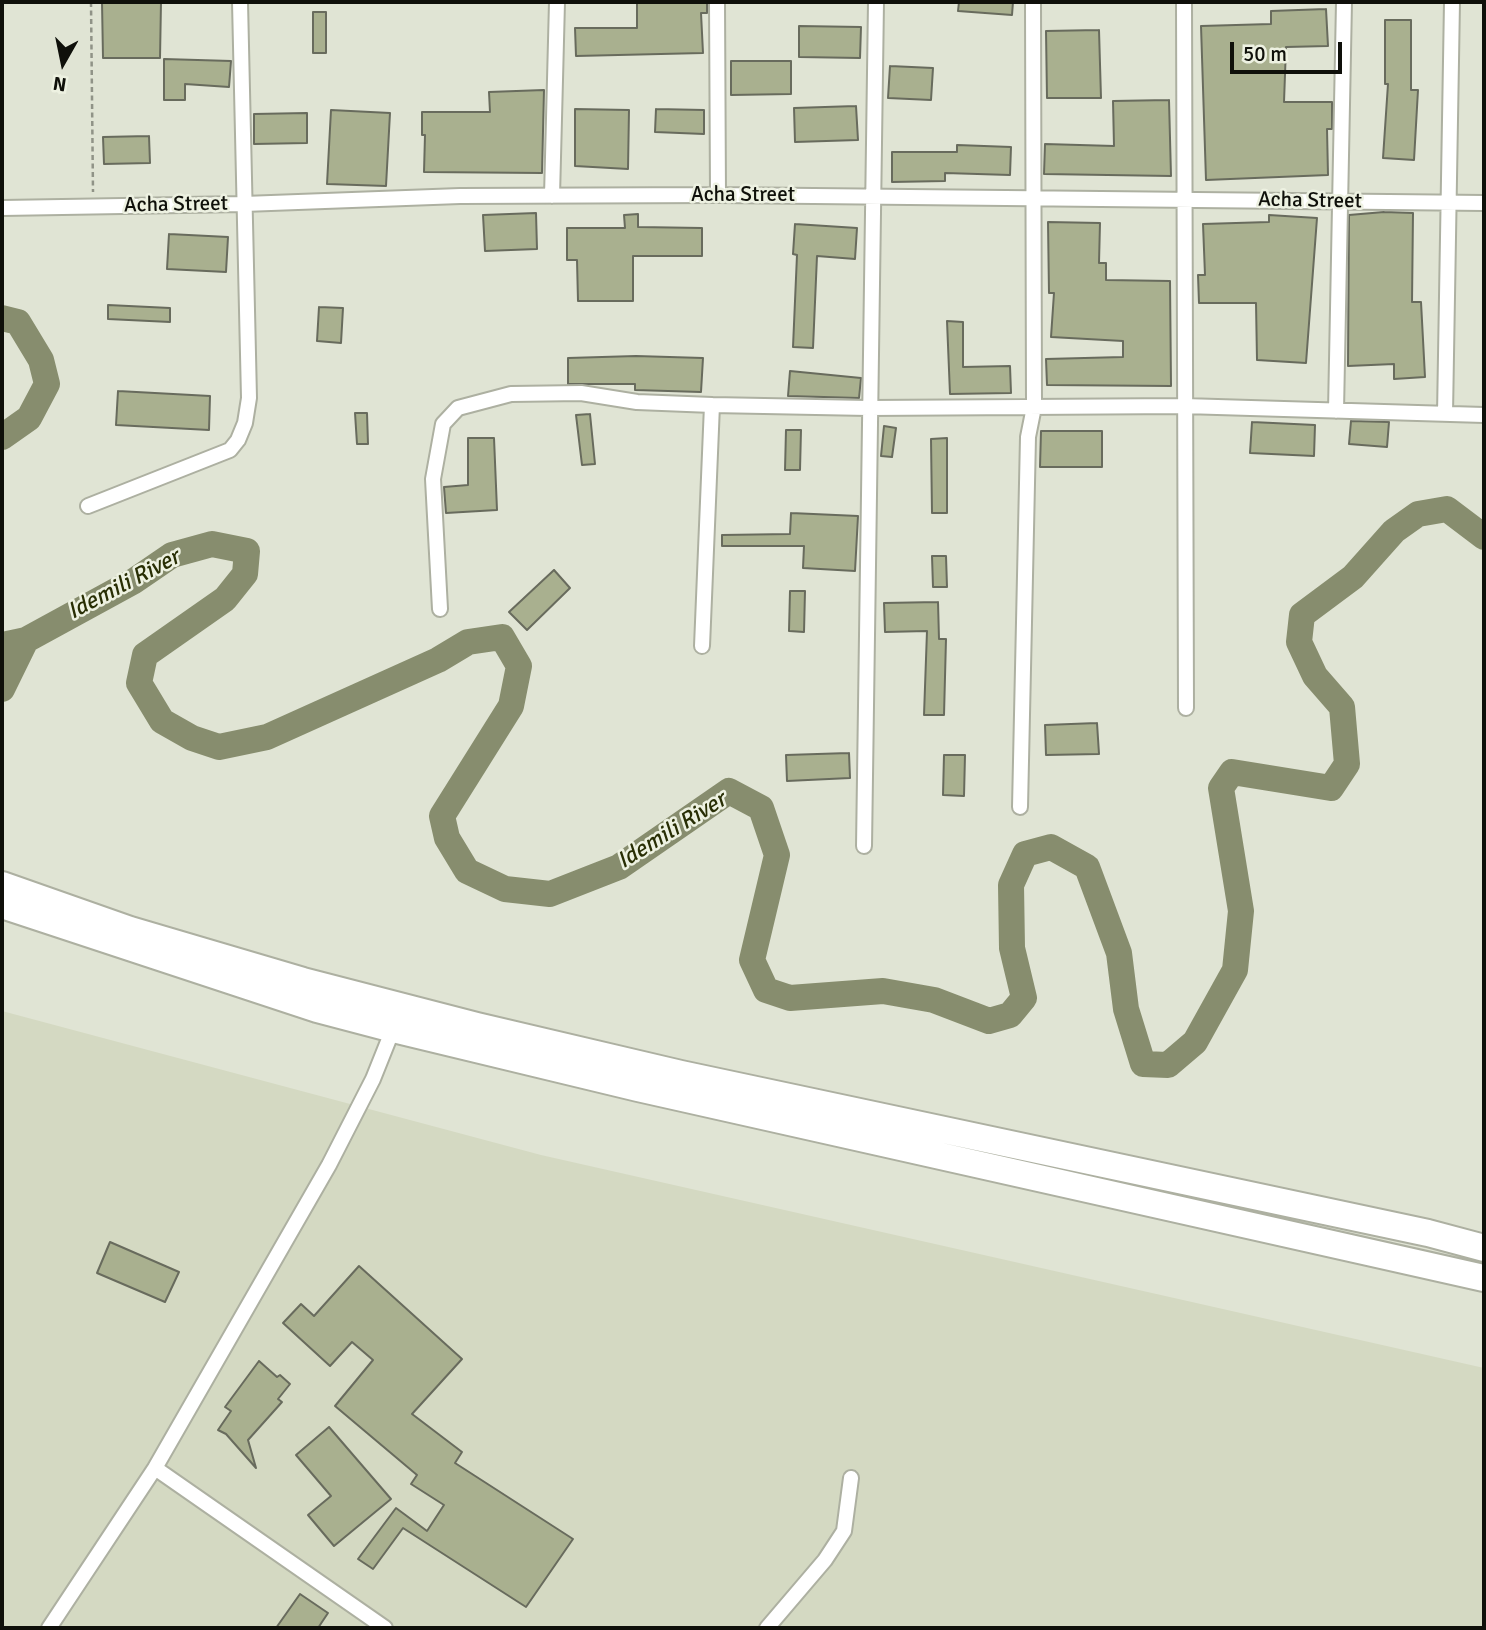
<!DOCTYPE html>
<html>
<head>
<meta charset="utf-8">
<style>
	body { margin:0 }
	#map { position:relative; width:1486px; height:1630px; overflow:hidden; background:#e0e4d4; font-family:Signika,sans-serif }
	canvas { display:block }
	.frame { position:absolute; inset:0; border:4px solid #0f100a; pointer-events:none }
	.north { position:absolute; left:28px; top:28px; width:70px; height:70px; -webkit-text-stroke:5px #edf1e1; paint-order:stroke; rotate:189deg; font-size:19px; font-weight:700; line-height:28px; text-align:center; color:#0f100a }
	.north::after { content:''; display:block; margin:auto; width:24px; height:32px; background:#0f100a; clip-path:polygon(50% 0,100% 100%,50% 72%,0 100%) }
	.scale { position:absolute; left:1230px; top:42px; width:112px; height:32px; box-sizing:border-box; border:4px solid #0f100a; border-top:0; padding-left:9px; font-size:21px; line-height:24px; white-space:nowrap; color:#0f100a; -webkit-text-stroke:5px #edf1e1; paint-order:stroke }
</style>
</head>
<body>
<div id="map">
<canvas width="1486" height="1630"></canvas>
<div class="frame"></div>
<div class="north">N</div>
<div class="scale">50 m</div>
</div>
<script>
const context = document.querySelector('canvas').getContext('2d');
context.lineJoin = 'round';
function fill(path, color) {
  context.fillStyle = color;
  context.fill(path, 'evenodd');
}
function toPath(rows) {
  const path = new Path2D();
  for (const r of rows) {
    path.moveTo(r[0], r[1]);
    for (let i = 2; i < r.length; i += 2) path.lineTo(r[i], r[i + 1]);
  }
  return path;
}
function strokePath(path, color, width, dash) {
  context.strokeStyle = color;
  context.lineWidth = width;
  context.lineCap = dash ? 'butt' : 'round';
  context.setLineDash(dash || []);
  context.stroke(path);
}
function drawText(font, color, halo, rows, align = 'center') {
  context.font = font + ' Signika,sans-serif';
  context.lineWidth = 5;
  context.setLineDash([]);
  context.textBaseline = 'middle';
  context.strokeStyle = halo;
  context.fillStyle = color;
  for (const [text, x, y, turn = 0] of rows) {
    context.save();
    context.translate(x, y);
    context.rotate((+turn || 0) * Math.PI / 180);
    context.textAlign = isNaN(turn) ? turn : align;
    if (halo) context.strokeText(text, 0, 0);
    context.fillText(text, 0, 0);
    context.restore();
  }
}
const built = toPath([
	[2,1011,541,1155,1484,1368,1484,1628,2,1628]
]);
const river = toPath([
	[2,318,18,322,41,360,47,384,29,418,2,437],
	[2,645,26,640,134,581,172,555,212,544,247,551,245,574,225,599,145,655,139,683,162,721,192,738,219,747,267,737,438,660,468,642,502,637,519,666,511,706,442,816,447,838,467,871,505,889,550,894,619,867,729,791,761,808,777,855,752,960,766,990,790,998,883,991,934,1000,989,1021,1010,1015,1024,998,1012,948,1011,885,1025,854,1051,847,1087,867,1119,953,1126,1009,1143,1064,1168,1065,1195,1042,1235,970,1241,911,1221,788,1232,772,1331,788,1347,764,1342,707,1315,676,1299,642,1302,615,1353,577,1394,531,1418,514,1447,509,1484,537],
	[2,689,26,640]
]);
const building = toPath([
	[102,2,161,2,160,58,103,58,102,2],
	[637,2,707,2,707,13,701,13,703,53,576,56,575,28,637,28,637,2],
	[959,2,1013,2,1012,15,958,11,959,2],
	[1326,9,1328,46,1286,47,1284,102,1332,102,1332,129,1327,129,1328,175,1206,180,1201,26,1271,24,1271,11,1326,9],
	[313,12,326,12,326,53,313,53,313,12],
	[1385,20,1411,20,1411,90,1418,90,1414,160,1383,158,1388,84,1385,84,1385,20],
	[799,26,861,27,860,58,799,57,799,26],
	[1099,30,1101,98,1047,98,1046,31,1099,30],
	[164,59,231,61,229,87,185,84,185,100,164,100,164,59],
	[731,61,791,61,791,94,731,95,731,61],
	[890,66,933,68,931,100,888,98,890,66],
	[544,90,542,173,424,172,425,135,422,135,422,112,490,112,489,92,544,90],
	[1169,100,1171,176,1044,174,1045,144,1114,146,1113,101,1169,100],
	[856,106,858,140,795,142,794,108,856,106],
	[575,109,629,110,628,169,575,166,575,109],
	[656,109,704,110,704,134,655,132,656,109],
	[331,110,390,113,386,186,327,184,331,110],
	[307,113,307,143,254,144,254,114,307,113],
	[149,136,150,163,104,164,103,137,149,136],
	[957,145,1011,147,1010,175,945,173,945,181,892,182,892,152,957,152,957,145],
	[1384,212,1413,213,1412,302,1421,302,1425,377,1394,379,1394,364,1348,366,1349,215,1384,212],
	[536,213,537,249,485,251,483,215,536,213],
	[638,214,638,227,702,228,702,256,633,256,633,301,578,301,577,260,567,260,567,228,625,228,624,215,638,214],
	[1269,215,1317,218,1306,363,1257,360,1256,303,1199,303,1198,275,1205,275,1203,224,1269,222,1269,215],
	[1048,222,1100,223,1099,263,1106,263,1106,280,1170,281,1171,386,1047,385,1046,359,1123,357,1123,341,1051,337,1054,293,1049,293,1048,222],
	[795,224,857,228,855,259,817,256,813,348,793,347,797,255,793,254,795,224],
	[169,234,228,237,226,272,167,269,169,234],
	[108,305,170,308,170,322,108,319,108,305],
	[319,307,343,308,341,343,317,341,319,307],
	[947,321,963,322,963,367,1010,366,1011,393,950,394,947,321],
	[636,356,703,358,701,392,635,390,635,384,568,384,568,358,636,356],
	[790,371,861,378,859,398,788,396,790,371],
	[118,391,210,396,209,430,116,425,118,391],
	[355,413,367,413,368,444,357,444,355,413],
	[590,414,595,464,582,465,576,415,590,414],
	[1351,421,1389,422,1387,447,1349,444,1351,421],
	[1252,422,1315,425,1314,456,1250,453,1252,422],
	[884,426,896,428,892,457,881,456,884,426],
	[786,430,801,430,800,470,785,470,786,430],
	[1041,431,1102,431,1102,467,1040,467,1041,431],
	[468,438,494,438,497,510,446,513,444,487,468,485,468,438],
	[947,438,947,513,932,513,931,439,947,438],
	[791,513,858,516,855,571,803,568,804,546,722,546,722,535,790,534,791,513],
	[932,556,946,556,947,587,933,587,932,556],
	[554,570,570,588,527,630,509,612,554,570],
	[790,591,805,591,804,632,789,631,790,591],
	[938,602,939,639,946,639,944,715,924,715,927,631,885,632,884,603,938,602],
	[1097,723,1099,754,1046,755,1045,725,1097,723],
	[849,753,850,778,787,781,786,755,849,753],
	[944,755,965,755,964,796,943,795,944,755],
	[110,1242,179,1272,165,1302,97,1273,110,1242],
	[359,1266,462,1359,412,1414,462,1452,455,1463,573,1539,526,1607,403,1528,373,1569,358,1559,396,1508,427,1531,444,1505,411,1484,417,1475,335,1406,373,1360,352,1342,330,1366,283,1323,301,1304,314,1316,359,1266],
	[259,1361,277,1377,280,1375,290,1384,278,1399,282,1402,248,1440,256,1468,226,1434,218,1430,231,1411,225,1407,259,1361],
	[329,1427,391,1499,334,1546,308,1515,331,1496,296,1455,329,1427],
	[300,1594,328,1613,318,1628,276,1628,300,1594]
]);
const path = toPath([
	[91,2,93,192]
]);
const street = toPath([
	[717,2,718,195],
	[1184,2,1186,708],
	[552,196,557,2],
	[2,208,244,204,460,196,718,195,1484,203],
	[1336,411,1344,2],
	[1445,414,1452,2],
	[88,506,230,450,238,440,245,423,249,398,240,2],
	[440,609,433,479,443,424,458,408,511,394,581,393,637,402,712,405,868,408,1184,406,1484,415],
	[702,646,712,405],
	[1020,807,1028,437,1034,407,1033,2],
	[864,846,876,2],
	[155,1468,385,1628],
	[49,1628,155,1468,329,1165,373,1079,393,1029],
	[767,1628,825,1560,844,1531,851,1478]
]);
const highway = toPath([
	[2,885,130,930,303,981,477,1026,681,1074,1428,1233,1484,1248],
	[2,905,317,1009,393,1029,638,1088,1484,1278]
]);
const streetNames = [
	["Acha Street",743,195],
	["Acha Street",1310,201,1],
	["Acha Street",176,205,-1]
];
const waterNames = [
	["Idemili River",124,585,-28],
	["Idemili River",672,831,-32]
];
fill(built, '#d4d9c2');
strokePath(river, '#878d6e', 26);
fill(building, '#a9b08f');
strokePath(building, '#686b5d', 2);
strokePath(street, '#adb0a1', 18);
strokePath(highway, '#adb0a1', 30);
strokePath(path, '#909387', 2.5, [5, 3.5]);
strokePath(street, '#fff', 14);
strokePath(highway, '#fff', 26);
drawText('21px', '#0f100a', '#edf1e1', streetNames);
drawText('italic 23px', '#282e04', '#edf1e1', waterNames);
</script>
</body>
</html>
